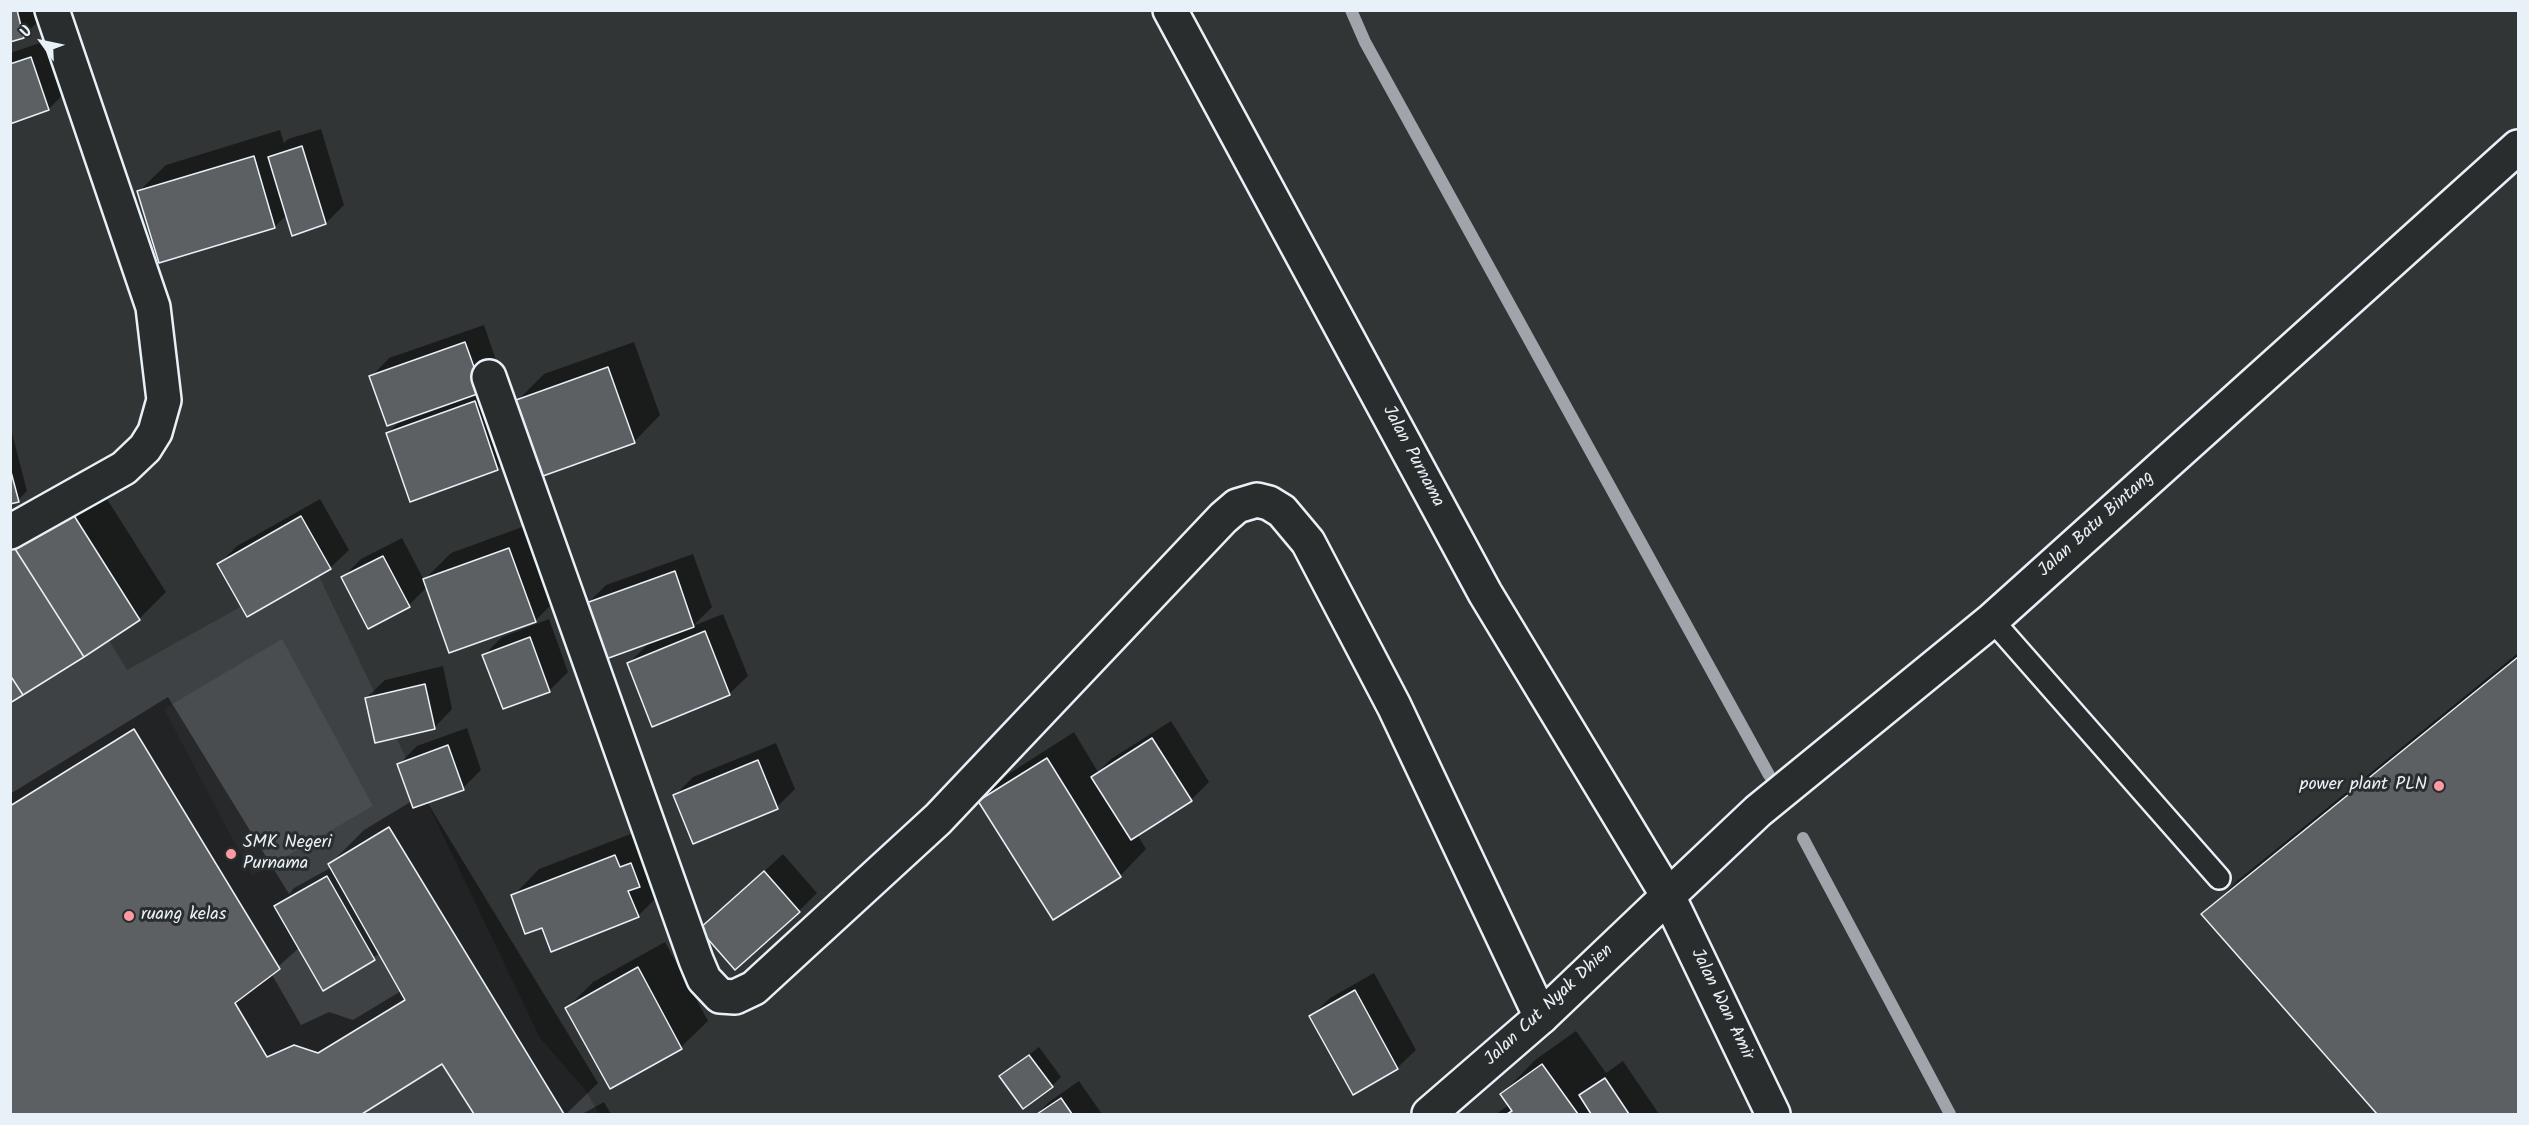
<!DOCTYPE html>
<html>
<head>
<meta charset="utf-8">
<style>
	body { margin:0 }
	#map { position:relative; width:2529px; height:1125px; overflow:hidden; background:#323536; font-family:Kalam,sans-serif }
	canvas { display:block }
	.frame { position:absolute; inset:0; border:12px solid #e8f1f8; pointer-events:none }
	.north { position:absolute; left:12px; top:12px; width:60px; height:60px; -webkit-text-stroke:4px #2a2d2e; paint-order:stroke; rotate:303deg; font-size:16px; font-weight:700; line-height:24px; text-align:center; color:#e8f1f8 }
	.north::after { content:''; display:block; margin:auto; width:21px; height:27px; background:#e8f1f8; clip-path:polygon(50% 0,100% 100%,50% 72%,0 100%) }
</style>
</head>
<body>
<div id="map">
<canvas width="2529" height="1125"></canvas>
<div class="frame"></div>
<div class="north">U</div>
</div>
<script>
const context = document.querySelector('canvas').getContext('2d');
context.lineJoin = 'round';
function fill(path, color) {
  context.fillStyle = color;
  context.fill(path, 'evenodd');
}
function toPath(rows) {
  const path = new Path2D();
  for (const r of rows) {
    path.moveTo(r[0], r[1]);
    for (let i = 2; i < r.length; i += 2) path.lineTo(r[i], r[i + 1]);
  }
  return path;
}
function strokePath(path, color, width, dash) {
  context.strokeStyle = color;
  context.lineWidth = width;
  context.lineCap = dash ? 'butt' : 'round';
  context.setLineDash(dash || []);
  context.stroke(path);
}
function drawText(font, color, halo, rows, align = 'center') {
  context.font = font + ' Kalam,sans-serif';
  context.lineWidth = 6;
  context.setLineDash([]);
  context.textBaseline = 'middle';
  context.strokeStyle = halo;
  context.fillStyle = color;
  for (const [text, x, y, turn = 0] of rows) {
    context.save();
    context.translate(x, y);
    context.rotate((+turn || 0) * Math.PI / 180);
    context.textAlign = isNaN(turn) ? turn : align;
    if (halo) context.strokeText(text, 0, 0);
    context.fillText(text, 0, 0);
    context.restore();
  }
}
const built = toPath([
	[57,555,127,670,314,566,540,1038,586,1091,599,1114,11,1114,11,578]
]);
const green = toPath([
	[282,639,373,806,252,876,164,709]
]);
const shadow = toPath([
	[10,10,40,10,42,18,23,36],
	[49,40,67,90,49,109,10,122,10,53],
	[321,129,344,205,326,223,287,215,274,227,139,191,166,165,280,130,284,143,288,139],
	[484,325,500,372,516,451,497,469,388,433,402,419,371,377,389,358],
	[634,342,660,415,634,442,517,401,544,374],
	[10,433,12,433,27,491,18,500,10,502],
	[93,477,166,592,139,619,10,701,10,531],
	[320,499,349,550,330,568,219,564,237,546],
	[536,522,562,594,535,621,427,587,409,605,343,577,361,559,402,538,424,580,451,553],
	[693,554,712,607,693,626,723,614,748,676,729,694,629,663,651,641,588,603,606,585],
	[549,619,568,672,550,690,504,707,484,655,502,637],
	[2518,653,2518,1114,2379,1114,2204,915,2237,881],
	[443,666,452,709,434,728,366,698,385,680],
	[168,697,289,894,294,888,332,867,330,864,364,830,412,801,399,764,417,746,467,728,481,770,463,788,427,802,598,1083,566,1114,476,1114,443,1062,359,1114,10,1114,10,794],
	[300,947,324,989,380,953,401,991,353,1020,329,1012,301,1025,271,973],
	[1171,721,1209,782,1191,800,1137,834,1146,849,1120,876,980,801,1007,775,1074,732,1098,772,1111,759],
	[776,743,795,789,777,807,675,795,693,777],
	[641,830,664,890,638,916,542,926,513,896,539,869],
	[783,854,817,893,799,911,701,929],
	[665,942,708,1021,681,1047,610,1087,567,1008,593,982],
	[1374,973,1416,1050,1397,1068,1353,1093,1311,1016,1330,998],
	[1576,1031,1606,1073,1623,1061,1659,1114,1496,1114,1509,1105,1502,1094,1535,1060],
	[1039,1047,1061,1077,1052,1086,1001,1077],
	[1079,1081,1102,1114,1037,1114,1049,1102],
	[604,1102,611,1114,582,1114]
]);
const stream = toPath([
	[1351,10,1365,42,1769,775],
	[1803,838,1950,1114]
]);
const building = toPath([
	[10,10,17,10,24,38,10,42,10,10],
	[31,57,49,110,10,124,10,64,31,57],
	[302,146,326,224,292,236,268,157,302,146],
	[254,156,275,228,159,263,137,191,254,156],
	[465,342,483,392,387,426,369,376,465,342],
	[608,367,635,443,543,476,516,400,608,367],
	[475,401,498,470,410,502,386,433,475,401],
	[10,468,19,502,10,504,10,468],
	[66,503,140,620,84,657,10,541,66,503],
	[301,516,331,569,247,617,217,564,301,516],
	[10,541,84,657,23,695,10,675,10,541],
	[509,548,536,622,449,653,423,579,509,548],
	[383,556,410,607,368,629,341,577,383,556],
	[675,571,694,627,606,659,586,603,675,571],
	[705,631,730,695,652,727,627,663,705,631],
	[530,637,550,692,503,709,482,655,530,637],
	[2518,657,2518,1114,2377,1114,2201,914,2518,657],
	[10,675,23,695,10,703,10,675],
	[425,684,435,729,375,743,365,698,425,684],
	[134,729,280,969,235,1003,267,1057,294,1045,318,1053,405,1000,328,864,389,827,564,1114,474,1114,442,1064,362,1114,10,1114,10,806,134,729],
	[1152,738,1192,801,1131,840,1091,777,1152,738],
	[448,745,464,790,413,808,397,764,448,745],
	[1047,758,1121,877,1053,920,978,801,1047,758],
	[758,760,778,809,693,844,673,795,758,760],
	[615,855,620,867,631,863,640,887,628,891,639,917,551,952,542,928,525,934,511,895,615,855],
	[764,871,800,912,735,970,699,929,764,871],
	[327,876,375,960,323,991,274,906,327,876],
	[638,967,682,1049,610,1089,565,1008,638,967],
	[1355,990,1398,1069,1353,1095,1309,1016,1355,990],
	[1029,1055,1053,1087,1023,1109,999,1076,1029,1055],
	[1542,1064,1578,1114,1507,1114,1512,1111,1500,1094,1542,1064],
	[1605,1078,1629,1114,1591,1114,1579,1095,1605,1078],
	[1061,1098,1072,1114,1037,1114,1061,1098]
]);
const lane = toPath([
	[1992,620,2219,878]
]);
const street = toPath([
	[489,377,696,960,704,979,720,996,735,997,754,988,938,819,1223,518,1237,506,1257,500,1269,503,1282,511,1308,542,1394,706,1541,1017],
	[10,532,124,468,145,448,155,432,164,400,153,307,52,10]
]);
const secondary = toPath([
	[1668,896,1758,811,1992,620,2518,147]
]);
const primary = toPath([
	[1170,10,1485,593,1668,896,1541,1017,1429,1114]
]);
const highway = toPath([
	[1668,896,1773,1114]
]);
const markers = [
	[2439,786,6,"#ff9aa2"],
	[231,854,6,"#ff9aa2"],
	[129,916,6,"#ff9aa2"]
];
const streetNames = [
	["Jalan Purnama",1412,457,62],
	["Jalan Batu Bintang",2097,525,-42],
	["Jalan Wan Amir",1721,1005,64],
	["Jalan Cut Nyak Dhien",1550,1006,-43]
];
const poiNames = [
	["power plant PLN",2427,786,"right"],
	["SMK Negeri",243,844],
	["Purnama",243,865],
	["ruang kelas",141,916]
];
fill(built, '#3f4244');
fill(green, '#494d4f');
fill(shadow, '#0007');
strokePath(stream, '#9fa5aa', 12);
fill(building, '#5c6063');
strokePath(building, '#e8f1f8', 1.5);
strokePath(lane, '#e8f1f8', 26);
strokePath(street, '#e8f1f8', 38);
strokePath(secondary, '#e8f1f8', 38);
strokePath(primary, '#e8f1f8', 38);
strokePath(highway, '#e8f1f8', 38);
strokePath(lane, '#2a2d2e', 21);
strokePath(street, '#2a2d2e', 33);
strokePath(secondary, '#2a2d2e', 33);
strokePath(primary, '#2a2d2e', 33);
strokePath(highway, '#2a2d2e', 33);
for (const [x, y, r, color] of markers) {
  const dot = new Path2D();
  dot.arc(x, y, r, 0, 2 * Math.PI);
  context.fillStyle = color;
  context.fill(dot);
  strokePath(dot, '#2a2d2e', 2);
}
drawText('18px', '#e8f1f8', '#2a2d2e', streetNames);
drawText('18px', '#e8f1f8', '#2a2d2e', poiNames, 'left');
</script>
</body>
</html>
